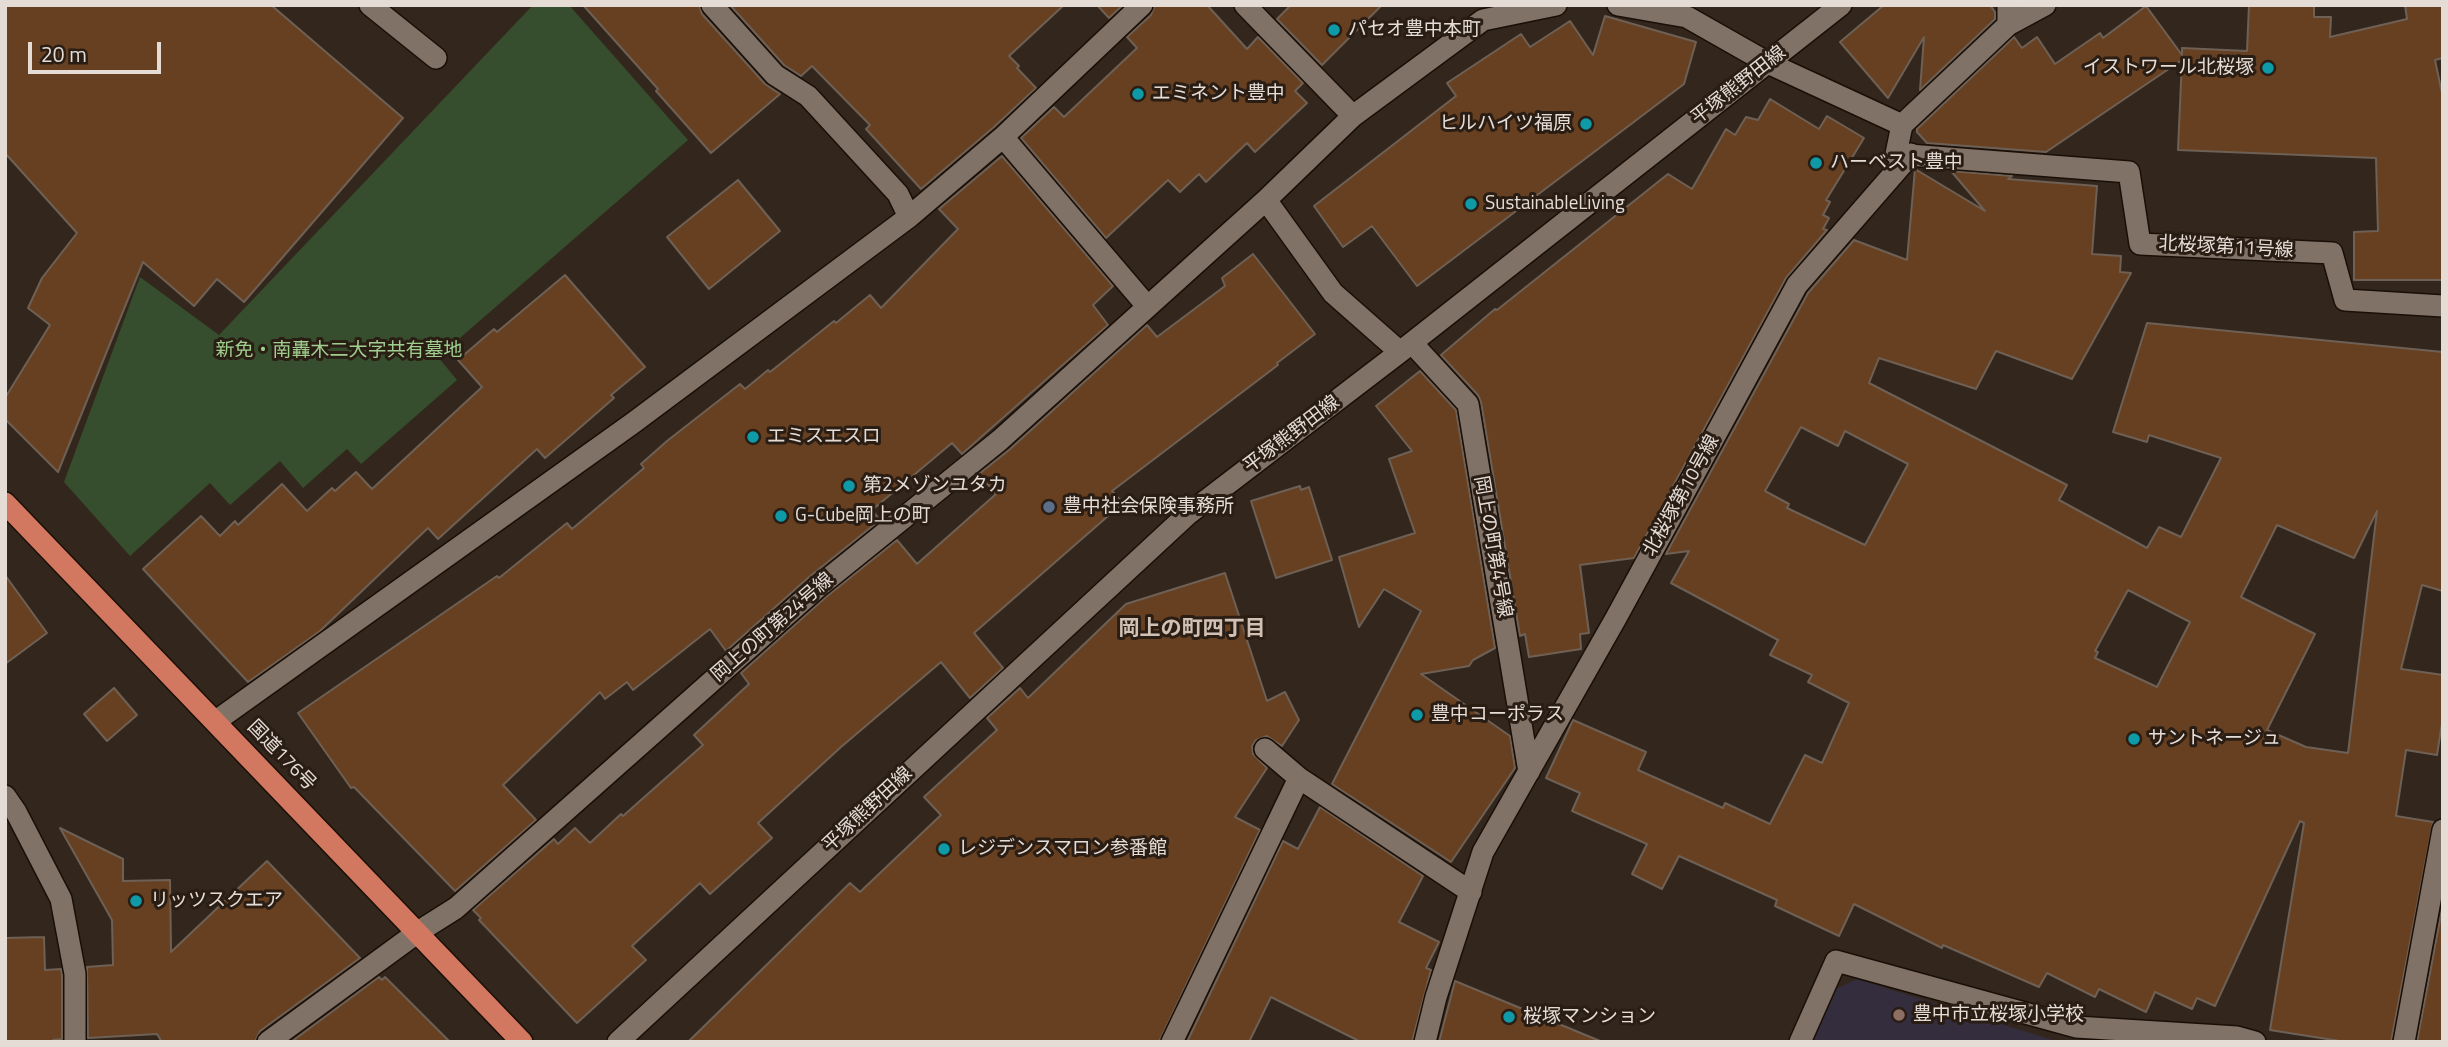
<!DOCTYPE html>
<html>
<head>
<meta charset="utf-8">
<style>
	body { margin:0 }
	#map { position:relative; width:2448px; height:1047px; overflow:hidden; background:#33271d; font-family:"Titillium Web",sans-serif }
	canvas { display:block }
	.frame { position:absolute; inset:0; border:7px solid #e5dcd6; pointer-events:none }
	.scale { position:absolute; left:28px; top:42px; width:133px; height:32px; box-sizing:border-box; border:4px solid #e5dcd6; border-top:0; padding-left:9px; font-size:21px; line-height:24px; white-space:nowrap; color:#e5dcd6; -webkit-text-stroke:5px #291d14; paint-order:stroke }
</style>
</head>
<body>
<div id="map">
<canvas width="2448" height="1047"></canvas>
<div class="frame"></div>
<div class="scale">20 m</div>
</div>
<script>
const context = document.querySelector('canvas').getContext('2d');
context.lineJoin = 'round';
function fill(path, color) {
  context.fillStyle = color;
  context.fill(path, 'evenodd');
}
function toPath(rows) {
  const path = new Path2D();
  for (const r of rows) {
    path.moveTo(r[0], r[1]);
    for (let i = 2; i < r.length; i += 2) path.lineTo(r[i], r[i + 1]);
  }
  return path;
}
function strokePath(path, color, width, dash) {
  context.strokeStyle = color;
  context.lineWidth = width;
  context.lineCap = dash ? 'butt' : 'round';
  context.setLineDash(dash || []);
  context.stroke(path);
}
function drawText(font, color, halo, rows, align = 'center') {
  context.font = font + ' "Titillium Web","Noto Sans JP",sans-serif';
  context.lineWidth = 6;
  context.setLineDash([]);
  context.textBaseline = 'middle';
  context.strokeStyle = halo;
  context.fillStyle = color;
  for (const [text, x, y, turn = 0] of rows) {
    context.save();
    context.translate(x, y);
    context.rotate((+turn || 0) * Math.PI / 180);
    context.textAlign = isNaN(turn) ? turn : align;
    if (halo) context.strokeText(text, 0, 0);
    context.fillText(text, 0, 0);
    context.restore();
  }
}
const education = toPath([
	[1857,979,2059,1042,1813,1042,1836,989]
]);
const green = toPath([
	[533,5,569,5,688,140,438,357,457,380,361,464,347,449,303,488,280,461,230,505,210,483,130,556,64,482,140,277,219,335]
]);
const building = toPath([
	[5,5,271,5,403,118,244,302,217,279,194,306,143,262,58,472,5,419,5,398,50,325,28,308,42,278,77,233,5,153,5,5],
	[583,5,699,5,702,14,765,84,780,94,711,153,656,91,658,89,583,5],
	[730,5,1064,5,1009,56,1019,66,1017,68,1036,88,994,127,921,189,866,129,870,125,812,66,801,76,784,65,730,5],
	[1097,5,1123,5,1109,18,1097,5],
	[1155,5,1207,5,1247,49,1258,37,1303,83,1295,91,1307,103,1255,152,1247,143,1206,182,1199,174,1180,192,1168,180,1106,238,1021,138,1054,107,1064,117,1137,48,1127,37,1151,15,1155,5],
	[1291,5,1382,5,1322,65,1277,19,1291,5],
	[1884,5,1990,5,1995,12,1995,19,1920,90,1924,37,1888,98,1840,42,1884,5],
	[2249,5,2314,5,2314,17,2331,17,2330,37,2407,19,2405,5,2443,5,2443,58,2435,60,2443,98,2443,280,2354,280,2354,232,2378,231,2376,158,2178,150,2182,60,2046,152,1927,143,1917,132,1917,129,2014,37,2022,48,2037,37,2055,64,2100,33,2103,38,2146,6,2182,55,2182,48,2247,51,2249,5],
	[1605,16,1696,42,1684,84,1417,286,1372,226,1343,247,1314,206,1456,96,1447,83,1521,34,1530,47,1570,21,1593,55,1605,16],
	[1770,99,1819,129,1827,116,1864,138,1826,200,1830,202,1823,215,1829,218,1823,229,1827,230,1786,278,1634,558,1580,565,1589,633,1580,634,1581,649,1529,657,1525,634,1520,636,1481,402,1478,395,1441,355,1495,309,1497,310,1668,174,1692,189,1726,129,1735,135,1746,117,1758,120,1770,99],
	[1002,156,1113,286,1093,305,1108,325,962,454,952,443,872,510,880,520,809,577,726,651,710,629,633,690,627,682,605,699,600,692,503,785,536,820,455,891,354,787,351,788,298,713,497,576,499,578,567,523,572,529,644,468,641,464,667,441,740,384,745,389,768,370,770,372,834,321,836,323,870,295,881,308,958,229,939,209,1002,156],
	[1915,169,1985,211,1951,171,2012,176,2008,179,2097,186,2092,254,2121,256,2120,272,2131,273,2072,379,1996,351,1976,389,1879,358,1869,383,2067,485,2059,500,2147,548,2159,527,2181,537,2221,458,2149,435,2147,442,2113,432,2147,323,2443,352,2443,591,2422,585,2401,669,2443,675,2443,717,2437,755,2406,750,2396,816,2433,822,2391,1042,2346,1042,2270,1030,2304,823,2300,821,2215,1006,2197,998,2192,1009,2155,992,2146,1012,2099,989,2095,997,2047,973,2039,987,1943,945,1942,948,1854,904,1839,936,1775,906,1777,900,1679,856,1662,889,1632,874,1647,844,1572,811,1580,793,1546,778,1573,720,1646,752,1638,770,1723,808,1725,803,1770,824,1805,755,1822,763,1849,703,1808,682,1812,675,1770,655,1778,640,1671,583,1689,551,1666,554,1808,293,1854,240,1907,260,1915,169],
	[1801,427,1838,446,1845,431,1908,464,1865,545,1787,508,1789,504,1765,491,1801,427],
	[2377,511,2348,753,2306,747,2267,730,2315,634,2241,597,2277,525,2354,558,2377,511],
	[2128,590,2190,622,2157,687,2095,658,2098,652,2095,651,2128,590],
	[738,180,780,231,709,289,667,237,738,180],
	[1253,254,1315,334,1277,363,1278,365,1112,491,1123,503,974,633,1003,668,970,698,941,662,841,747,758,823,772,838,710,894,700,883,632,946,646,960,577,1023,479,920,481,918,473,910,554,839,558,844,575,828,590,843,621,814,623,816,703,745,694,735,749,684,741,673,826,597,897,540,917,564,996,494,979,474,1009,450,1147,325,1157,337,1225,286,1222,278,1253,254],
	[565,275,645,367,611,395,614,398,545,458,537,449,438,539,428,528,320,631,248,682,143,569,201,516,220,536,235,521,238,525,282,484,307,511,332,488,335,491,356,472,372,489,482,387,458,360,494,329,497,332,565,275],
	[1420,371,1456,410,1495,648,1473,660,1469,666,1421,674,1510,736,1515,768,1451,862,1332,784,1421,611,1384,589,1359,627,1339,557,1415,533,1389,459,1412,451,1376,406,1420,371],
	[1300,486,1301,490,1309,487,1332,560,1276,578,1251,501,1300,486],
	[1225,573,1267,701,1285,692,1299,720,1282,746,1267,736,1256,740,1252,746,1253,754,1267,768,1235,817,1260,830,1159,1042,688,1042,850,883,860,892,941,815,924,797,997,730,987,718,1020,688,1028,698,1126,604,1225,573],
	[5,575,47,633,5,664,5,575],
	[114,688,137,715,107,741,84,714,114,688],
	[1320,807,1423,876,1399,922,1439,942,1426,968,1431,970,1412,1042,1361,1042,1271,997,1249,1042,1187,1042,1283,841,1298,849,1320,807],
	[60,828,123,859,123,881,170,880,171,952,267,861,360,958,260,1031,255,1042,162,1042,157,1034,88,1038,87,967,113,965,112,920,60,828],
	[2443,904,2443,1042,2417,1042,2443,904],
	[44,937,45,970,61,969,62,975,62,1039,53,1040,53,1042,5,1042,5,938,44,937],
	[379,977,382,980,385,977,450,1042,291,1042,379,977],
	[1455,981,1600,1041,1600,1042,1439,1042,1455,981]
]);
const minor = toPath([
	[370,5,436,58],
	[712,5,775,75,808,96,898,194,909,217],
	[1245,5,1353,116,1266,200,1333,293,1400,352],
	[1618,5,1687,17,1768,63,1902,125],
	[2008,25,2045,5],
	[1353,116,1483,20,1556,5],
	[1902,125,1896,154,2129,172,2140,244,2332,253,2345,300,2443,306],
	[1902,125,2008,25,2008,5],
	[1003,137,1147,306],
	[1412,343,1468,404,1529,772],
	[216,721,633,423,909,217,1003,137,1142,5],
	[1265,749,1299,778,1471,892],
	[5,796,16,812,61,899,75,974,75,1042],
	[268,1042,418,932,456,908,818,587,1000,440,1266,200],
	[618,1042,1187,515,1400,352,1841,5],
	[1172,1042,1299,778],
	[1425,1042,1436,997,1483,852,1616,618,1797,285,1911,154],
	[1800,1042,1836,961,2076,1027,2237,1037,2255,1042],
	[2404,1042,2443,830]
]);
const highway = toPath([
	[5,503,522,1042]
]);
const markers = [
	[1334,30,7,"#0f9aa8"],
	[2268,68,7,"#0f9aa8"],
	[1138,94,7,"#0f9aa8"],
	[1586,124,7,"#0f9aa8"],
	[1816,163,7,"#0f9aa8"],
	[1471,204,7,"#0f9aa8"],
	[753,437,7,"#0f9aa8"],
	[849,486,7,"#0f9aa8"],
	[1049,507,7,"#5c6f8a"],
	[781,516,7,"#0f9aa8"],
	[1417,715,7,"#0f9aa8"],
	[2134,739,7,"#0f9aa8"],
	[944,849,7,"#0f9aa8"],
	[136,901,7,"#0f9aa8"],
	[1899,1015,7,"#8d6e63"],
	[1509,1017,7,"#0f9aa8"]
];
const poiNames = [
	["パセオ豊中本町",1348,30],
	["イストワール北桜塚",2254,68,"right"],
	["エミネント豊中",1152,94],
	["ヒルハイツ福原",1572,124,"right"],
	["ハーベスト豊中",1830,163],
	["SustainableLiving",1485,204],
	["エミスエスロ",767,437],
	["第2メゾンユタカ",863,486],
	["豊中社会保険事務所",1063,507],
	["G-Cube岡上の町",795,516],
	["豊中コーポラス",1431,715],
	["サントネージュ",2148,739],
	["レジデンスマロン参番館",958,849],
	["リッツスクエア",150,901],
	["豊中市立桜塚小学校",1913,1015],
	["桜塚マンション",1523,1017]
];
const streetNames = [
	["平塚熊野田線",1739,86,-38],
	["北桜塚第11号線",2226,248,3],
	["平塚熊野田線",1292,435,-37],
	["北桜塚第10号線",1682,496,-61],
	["岡上の町第4号線",1492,547,80],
	["岡上の町第24号線",773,628,-41],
	["国道176号",281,756,46],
	["平塚熊野田線",868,810,-43]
];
const parkNames = [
	["新免・南轟木二大字共有墓地",339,351]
];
const neighbourhoodNames = [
	["岡上の町四丁目",1192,630]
];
fill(education, '#342d3e');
fill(green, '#364e2d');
fill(building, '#674021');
strokePath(building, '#6e6055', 2);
strokePath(minor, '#1a0f07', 24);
strokePath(highway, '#1a0f07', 24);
strokePath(minor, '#817267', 21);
strokePath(highway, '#d37860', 21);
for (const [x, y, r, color] of markers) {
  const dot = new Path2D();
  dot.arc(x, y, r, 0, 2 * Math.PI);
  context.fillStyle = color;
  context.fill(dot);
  strokePath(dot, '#291d14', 2.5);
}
drawText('19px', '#e5dcd6', '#291d14', poiNames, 'left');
drawText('19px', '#e5dcd6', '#291d14', streetNames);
drawText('19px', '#9fce8e', '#291d14', parkNames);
drawText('bold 21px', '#d1c1b5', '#291d14', neighbourhoodNames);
</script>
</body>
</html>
